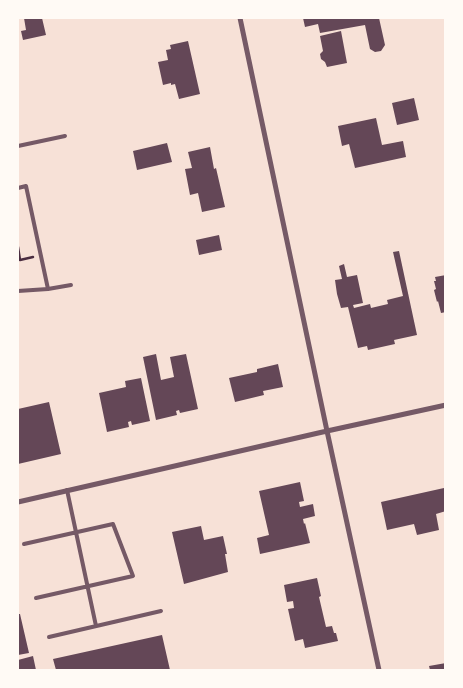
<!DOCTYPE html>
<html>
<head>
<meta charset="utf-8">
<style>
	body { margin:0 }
	#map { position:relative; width:463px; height:688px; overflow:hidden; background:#f7e1d7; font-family:Ubuntu,sans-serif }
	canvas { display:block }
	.frame { position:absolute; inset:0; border:19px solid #fffaf5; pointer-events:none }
</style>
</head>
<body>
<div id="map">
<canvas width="463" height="688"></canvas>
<div class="frame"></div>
</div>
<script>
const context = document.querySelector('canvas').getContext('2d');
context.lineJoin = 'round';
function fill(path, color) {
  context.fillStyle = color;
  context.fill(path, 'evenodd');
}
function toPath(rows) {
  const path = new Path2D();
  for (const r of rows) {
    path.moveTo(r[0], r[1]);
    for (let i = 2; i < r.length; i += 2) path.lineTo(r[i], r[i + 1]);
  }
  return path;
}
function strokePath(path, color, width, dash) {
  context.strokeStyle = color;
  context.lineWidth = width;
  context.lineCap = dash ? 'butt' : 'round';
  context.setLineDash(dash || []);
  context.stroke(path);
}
const building = toPath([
	[24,18,42,18,46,35,23,40,21,31,26,30],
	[303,18,379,18,385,45,381,51,375,52,370,49,365,25,320,33,318,24,305,27],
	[341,31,347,63,327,67,325,62,321,59,320,54,323,51,320,36],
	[188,41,200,94,179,99,175,84,171,85,171,83,163,85,158,62,168,60,166,50,171,49,170,45],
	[414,98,419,120,397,125,392,103],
	[376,118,382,145,403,141,406,157,355,168,349,144,342,146,338,126],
	[167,143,172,162,137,170,133,151],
	[210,147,214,169,216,168,225,207,202,212,198,193,190,195,185,169,192,168,188,152],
	[219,235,222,250,199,255,196,240],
	[399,251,417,335,394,340,395,344,368,350,367,346,358,348,348,307,341,308,337,294,335,280,342,279,339,266,344,264,347,277,357,275,363,303,353,305,354,308,370,304,371,308,388,304,387,300,403,296,393,252],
	[446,275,446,312,441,313,438,301,437,302,434,290,436,289,434,281,436,281,435,277],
	[156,354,161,380,174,377,170,357,186,354,198,409,180,413,179,410,176,411,177,415,156,420,143,357],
	[278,364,283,387,263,391,264,395,235,402,229,378,257,372,257,369],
	[141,378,150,421,132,425,131,421,128,422,129,427,107,432,99,393,126,387,125,381],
	[49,402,61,454,18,464,18,409],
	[300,482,304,501,299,502,300,507,313,504,315,516,303,519,304,524,305,523,310,543,260,554,257,538,269,535,259,491],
	[444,488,446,497,446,511,436,514,439,530,417,535,414,524,387,530,381,502],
	[201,526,204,540,223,536,227,554,225,554,228,572,184,584,172,532],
	[317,578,321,596,319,597,326,627,332,626,334,633,336,633,338,641,305,648,303,639,295,641,288,609,294,608,293,601,287,602,284,585],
	[18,614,20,614,29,653,18,655],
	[162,635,170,670,56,670,53,659],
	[33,656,36,670,18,670,18,660],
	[446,663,446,670,430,670,429,666]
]);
const path = toPath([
	[18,247,20,260,33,257]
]);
const service = toPath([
	[18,146,65,136],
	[18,188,26,186,48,289],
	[18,291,48,289,71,285],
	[67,490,96,626],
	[24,544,113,524,133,576,36,598],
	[49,637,161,611]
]);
const minor = toPath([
	[240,18,327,431,379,670],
	[18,502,327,431,446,405]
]);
fill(building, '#644757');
strokePath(path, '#4a2c40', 2.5);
strokePath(service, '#755966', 4);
strokePath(minor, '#755966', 5);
</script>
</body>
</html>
